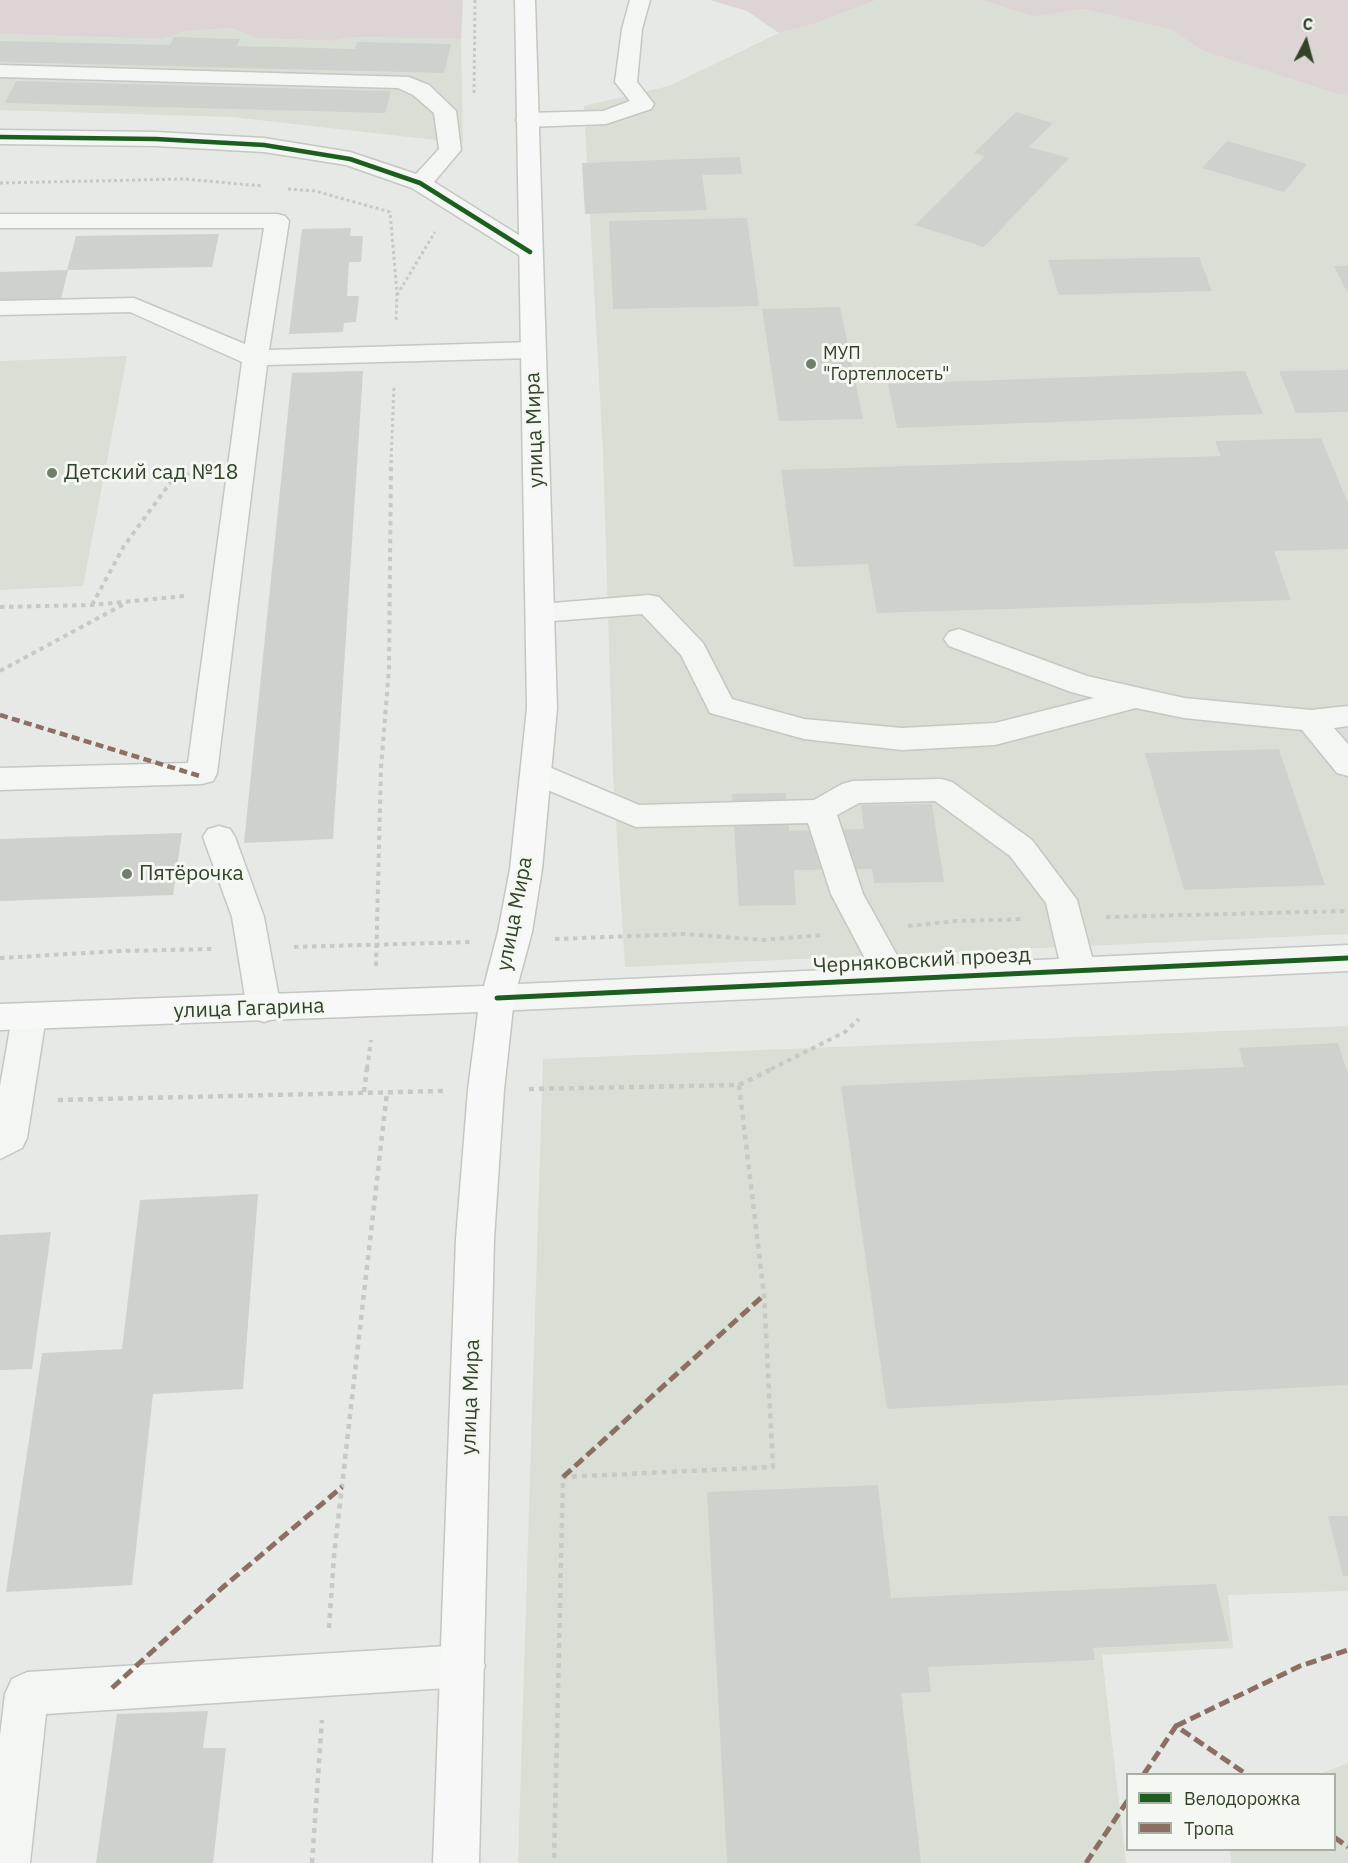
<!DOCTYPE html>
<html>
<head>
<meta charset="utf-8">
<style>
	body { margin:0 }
	#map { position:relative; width:1348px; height:1863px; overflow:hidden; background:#e6e9e5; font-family:"IBM Plex Sans",sans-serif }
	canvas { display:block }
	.legend { position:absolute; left:1126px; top:1773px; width:210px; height:78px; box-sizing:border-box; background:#f5f8f2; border:2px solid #a7b0a2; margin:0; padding:8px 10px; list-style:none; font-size:18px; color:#314429 }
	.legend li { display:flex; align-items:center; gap:12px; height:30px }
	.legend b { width:30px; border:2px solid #a7b0a2 }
	.north { position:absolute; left:1276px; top:12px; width:60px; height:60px; -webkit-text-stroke:4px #f5f8f2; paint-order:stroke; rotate:6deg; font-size:16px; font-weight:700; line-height:24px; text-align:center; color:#314429 }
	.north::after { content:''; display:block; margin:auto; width:21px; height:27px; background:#314429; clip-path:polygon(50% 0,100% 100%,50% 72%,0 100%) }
</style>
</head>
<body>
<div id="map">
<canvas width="1348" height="1863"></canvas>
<ul class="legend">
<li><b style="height:8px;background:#1b5e20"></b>Велодорожка</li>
<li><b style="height:8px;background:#8d6e63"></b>Тропа</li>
</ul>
<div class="north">С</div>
</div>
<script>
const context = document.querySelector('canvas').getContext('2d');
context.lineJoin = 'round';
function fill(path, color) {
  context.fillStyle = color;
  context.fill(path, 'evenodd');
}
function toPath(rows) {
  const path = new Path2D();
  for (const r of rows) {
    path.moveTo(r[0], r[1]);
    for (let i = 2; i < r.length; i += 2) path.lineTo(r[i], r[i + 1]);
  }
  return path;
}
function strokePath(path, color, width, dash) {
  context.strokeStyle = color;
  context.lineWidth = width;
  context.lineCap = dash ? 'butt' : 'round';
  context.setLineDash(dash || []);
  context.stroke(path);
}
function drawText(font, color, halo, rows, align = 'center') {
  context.font = font + ' "IBM Plex Sans",sans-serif';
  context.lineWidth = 6;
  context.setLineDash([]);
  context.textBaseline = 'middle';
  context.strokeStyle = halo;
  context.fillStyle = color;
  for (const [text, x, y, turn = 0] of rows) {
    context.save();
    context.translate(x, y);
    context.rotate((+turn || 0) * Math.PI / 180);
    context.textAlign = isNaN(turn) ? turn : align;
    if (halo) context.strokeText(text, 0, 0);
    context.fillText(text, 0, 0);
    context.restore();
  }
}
const built = toPath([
	[877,0,981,0,1035,17,1083,9,1172,30,1203,51,1337,94,1348,94,1348,934,625,967,613,773,603,452,584,106,669,86,779,33,811,25],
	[232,28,257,38,332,41,353,37,461,39,463,143,232,117,0,110,0,34,162,39,187,31],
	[127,356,83,586,0,590,0,361],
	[1348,1026,1348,1591,1228,1595,1233,1648,1102,1655,1126,1863,518,1863,543,1059],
	[1348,1763,1348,1863,1231,1863,1230,1850,1334,1850,1334,1774,1320,1774]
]);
const green = toPath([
	[0,0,463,0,461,39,353,37,332,41,257,38,232,28,187,31,162,39,0,34],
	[710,0,877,0,811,25,779,33,747,11],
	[981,0,1348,0,1348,94,1337,94,1203,51,1172,30,1083,9,1035,17]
]);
const building = toPath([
	[174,37,240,39,237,46,355,49,357,42,451,44,444,73,0,62,0,41,170,45],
	[16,81,391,91,385,113,5,103],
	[1016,112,1053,123,1029,147,1069,158,984,247,915,225,985,156,974,153],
	[1227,141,1307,164,1284,192,1202,168],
	[740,157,742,174,702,175,707,210,585,214,582,163],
	[747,218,759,306,613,309,609,221],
	[351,228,350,236,363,236,361,262,349,262,347,296,359,296,356,322,344,323,343,332,289,334,302,229],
	[219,234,212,267,67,270,76,236],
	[1199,257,1212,291,1059,295,1048,260],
	[1334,266,1348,266,1348,294],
	[68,270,60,303,0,304,0,272],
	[840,307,863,419,779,421,762,309],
	[1348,370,1348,412,1296,413,1279,371],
	[363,371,333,839,244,843,292,373],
	[1245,371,1263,414,897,428,888,384],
	[1321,438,1348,503,1348,549,1274,551,1291,600,877,613,868,564,794,567,781,470,1221,456,1215,441],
	[1279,749,1325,885,1184,890,1145,753],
	[786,793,789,831,864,829,861,805,932,804,944,882,874,883,872,869,794,870,796,905,739,906,732,794],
	[182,833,173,895,0,901,0,839],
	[1338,1043,1348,1074,1348,1385,887,1409,841,1086,1244,1067,1239,1048],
	[258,1194,243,1389,153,1394,132,1585,6,1592,42,1353,122,1349,140,1200],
	[51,1232,32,1369,0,1370,0,1235],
	[878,1485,891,1598,1216,1584,1229,1641,1093,1648,1095,1660,928,1667,931,1692,901,1693,921,1863,727,1863,707,1492],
	[1328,1516,1348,1516,1348,1576,1343,1576],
	[208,1711,203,1748,226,1748,213,1863,96,1863,117,1714]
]);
const pathFar2 = toPath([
	[474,93,475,0],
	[0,183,184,179,263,186],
	[288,189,315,191,390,212,397,293,396,322],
	[397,295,435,232],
	[391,463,394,386]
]);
const pathFar1 = toPath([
	[92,605,124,546,171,482,203,467],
	[0,607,92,605,185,596],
	[0,671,126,603],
	[1106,917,1348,911],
	[908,926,957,921,1024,919],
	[555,939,685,934,763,940,823,935],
	[294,947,470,942],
	[0,958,120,951,212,949],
	[376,966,381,768,389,668,391,461],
	[367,1069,371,1040],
	[771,1069,845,1032,859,1019]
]);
const path = toPath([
	[739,1085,774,1068],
	[529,1089,739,1085,764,1295,773,1467,563,1477,554,1863],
	[364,1092,367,1068],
	[58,1100,443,1091],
	[329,1628,334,1556,387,1092],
	[312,1863,322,1720]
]);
const minor = toPath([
	[630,0,650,0,642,29,637,82,654,104,651,109,606,124,527,127,519,125,516,120,519,115,527,113,603,111,630,101,615,82,622,29,630,0],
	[0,65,409,77,429,85,456,111,461,150,434,182,538,247,542,252,538,257,530,259,522,257,412,188,346,165,264,152,156,146,0,144,0,130,156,132,264,138,350,152,416,174,439,149,434,113,413,95,398,88,0,77,0,65],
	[0,214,277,214,285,216,289,221,269,350,532,342,541,345,545,350,541,355,532,358,267,365,217,773,213,781,202,784,0,790,0,768,188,763,242,362,130,312,0,315,0,301,134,298,245,344,264,228,0,228,0,214],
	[649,595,659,597,703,643,732,699,804,719,902,728,995,723,1094,698,1071,692,949,646,944,639,949,632,959,629,1087,676,1184,698,1311,710,1348,706,1348,726,1334,728,1348,744,1348,776,1337,773,1302,730,1184,718,1136,708,995,745,902,750,804,739,710,713,681,655,642,614,541,622,531,620,527,613,531,606,541,604,649,595],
	[537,762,639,805,814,800,842,784,853,781,941,779,952,782,1032,840,1077,900,1092,957,1348,945,1348,971,497,1011,485,1007,480,998,485,989,497,985,870,968,831,894,808,823,636,827,526,781,522,773,526,765,537,762],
	[935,801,1010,856,1046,903,1059,959,903,966,863,894,837,815,859,803,935,801],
	[219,826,230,829,235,837,264,917,281,1009,276,1018,264,1022,252,1018,247,1009,232,917,203,837,208,829,219,826],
	[29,1004,41,1008,46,1017,27,1138,22,1148,0,1159,0,1086,12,1017,17,1008,29,1004],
	[463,1645,478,1651,485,1666,478,1681,463,1687,46,1714,30,1863,0,1863,0,1736,5,1694,12,1679,27,1672,463,1645]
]);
const major = toPath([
	[515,0,535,0,557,708,542,869,532,932,514,998,504,1090,494,1239,479,1863,433,1863,456,1239,468,1090,478,1012,0,1030,0,1004,484,986,498,932,510,869,527,708,515,0]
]);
const quietFar1 = toPath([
	[0,715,203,777]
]);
const quiet = toPath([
	[563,1477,764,1295],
	[112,1688,222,1588,342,1487],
	[1176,1726,1300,1666,1348,1650],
	[1144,1774,1176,1726,1246,1774],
	[1334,1837,1348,1847],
	[1086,1863,1128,1800]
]);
const cyclewayFar1 = toPath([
	[0,137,156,139,264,145,350,159,420,183,530,252]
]);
const cycleway = toPath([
	[497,998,1348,958]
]);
const markers = [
	[811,364,6,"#707e6b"],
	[52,473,6,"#707e6b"],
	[127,874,6,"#707e6b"]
];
const farPoinames = [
	["МУП",823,354],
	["\"Гортеплосеть\"",823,375]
];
const streetNames = [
	["улица Мира",535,430,-92],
	["улица Мира",515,914,-79],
	["Черняковский проезд",922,961,-3],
	["улица Гагарина",249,1009,-2],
	["улица Мира",471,1397,-88]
];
const poiNames = [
	["Детский сад №18",64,473],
	["Пятёрочка",139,874]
];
fill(built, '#d9dfd5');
fill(green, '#ddd4d4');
fill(building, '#ced2cd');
strokePath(minor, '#c4c7c3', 3);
strokePath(major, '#c3c7c0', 3);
strokePath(pathFar2, '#c6c9c4', 3, [3, 3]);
strokePath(pathFar1, '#c6c9c4', 4, [4.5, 4.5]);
strokePath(path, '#c6c9c4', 4.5, [5, 5]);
fill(minor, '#f4f6f4');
fill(major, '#f7f8f7');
strokePath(quietFar1, '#8d6e63', 4.5, [8, 4.5]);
strokePath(quiet, '#8d6e63', 5, [11, 5]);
strokePath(cyclewayFar1, '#1b5e20', 4.5);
strokePath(cycleway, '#1b5e20', 5);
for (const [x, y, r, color] of markers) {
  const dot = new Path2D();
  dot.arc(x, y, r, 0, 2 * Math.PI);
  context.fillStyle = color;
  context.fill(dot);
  strokePath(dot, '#f5f8f2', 2);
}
drawText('18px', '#314429', '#f5f8f2', farPoinames, 'left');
drawText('21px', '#314429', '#f5f8f2', streetNames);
drawText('21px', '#314429', '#f5f8f2', poiNames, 'left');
</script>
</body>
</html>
